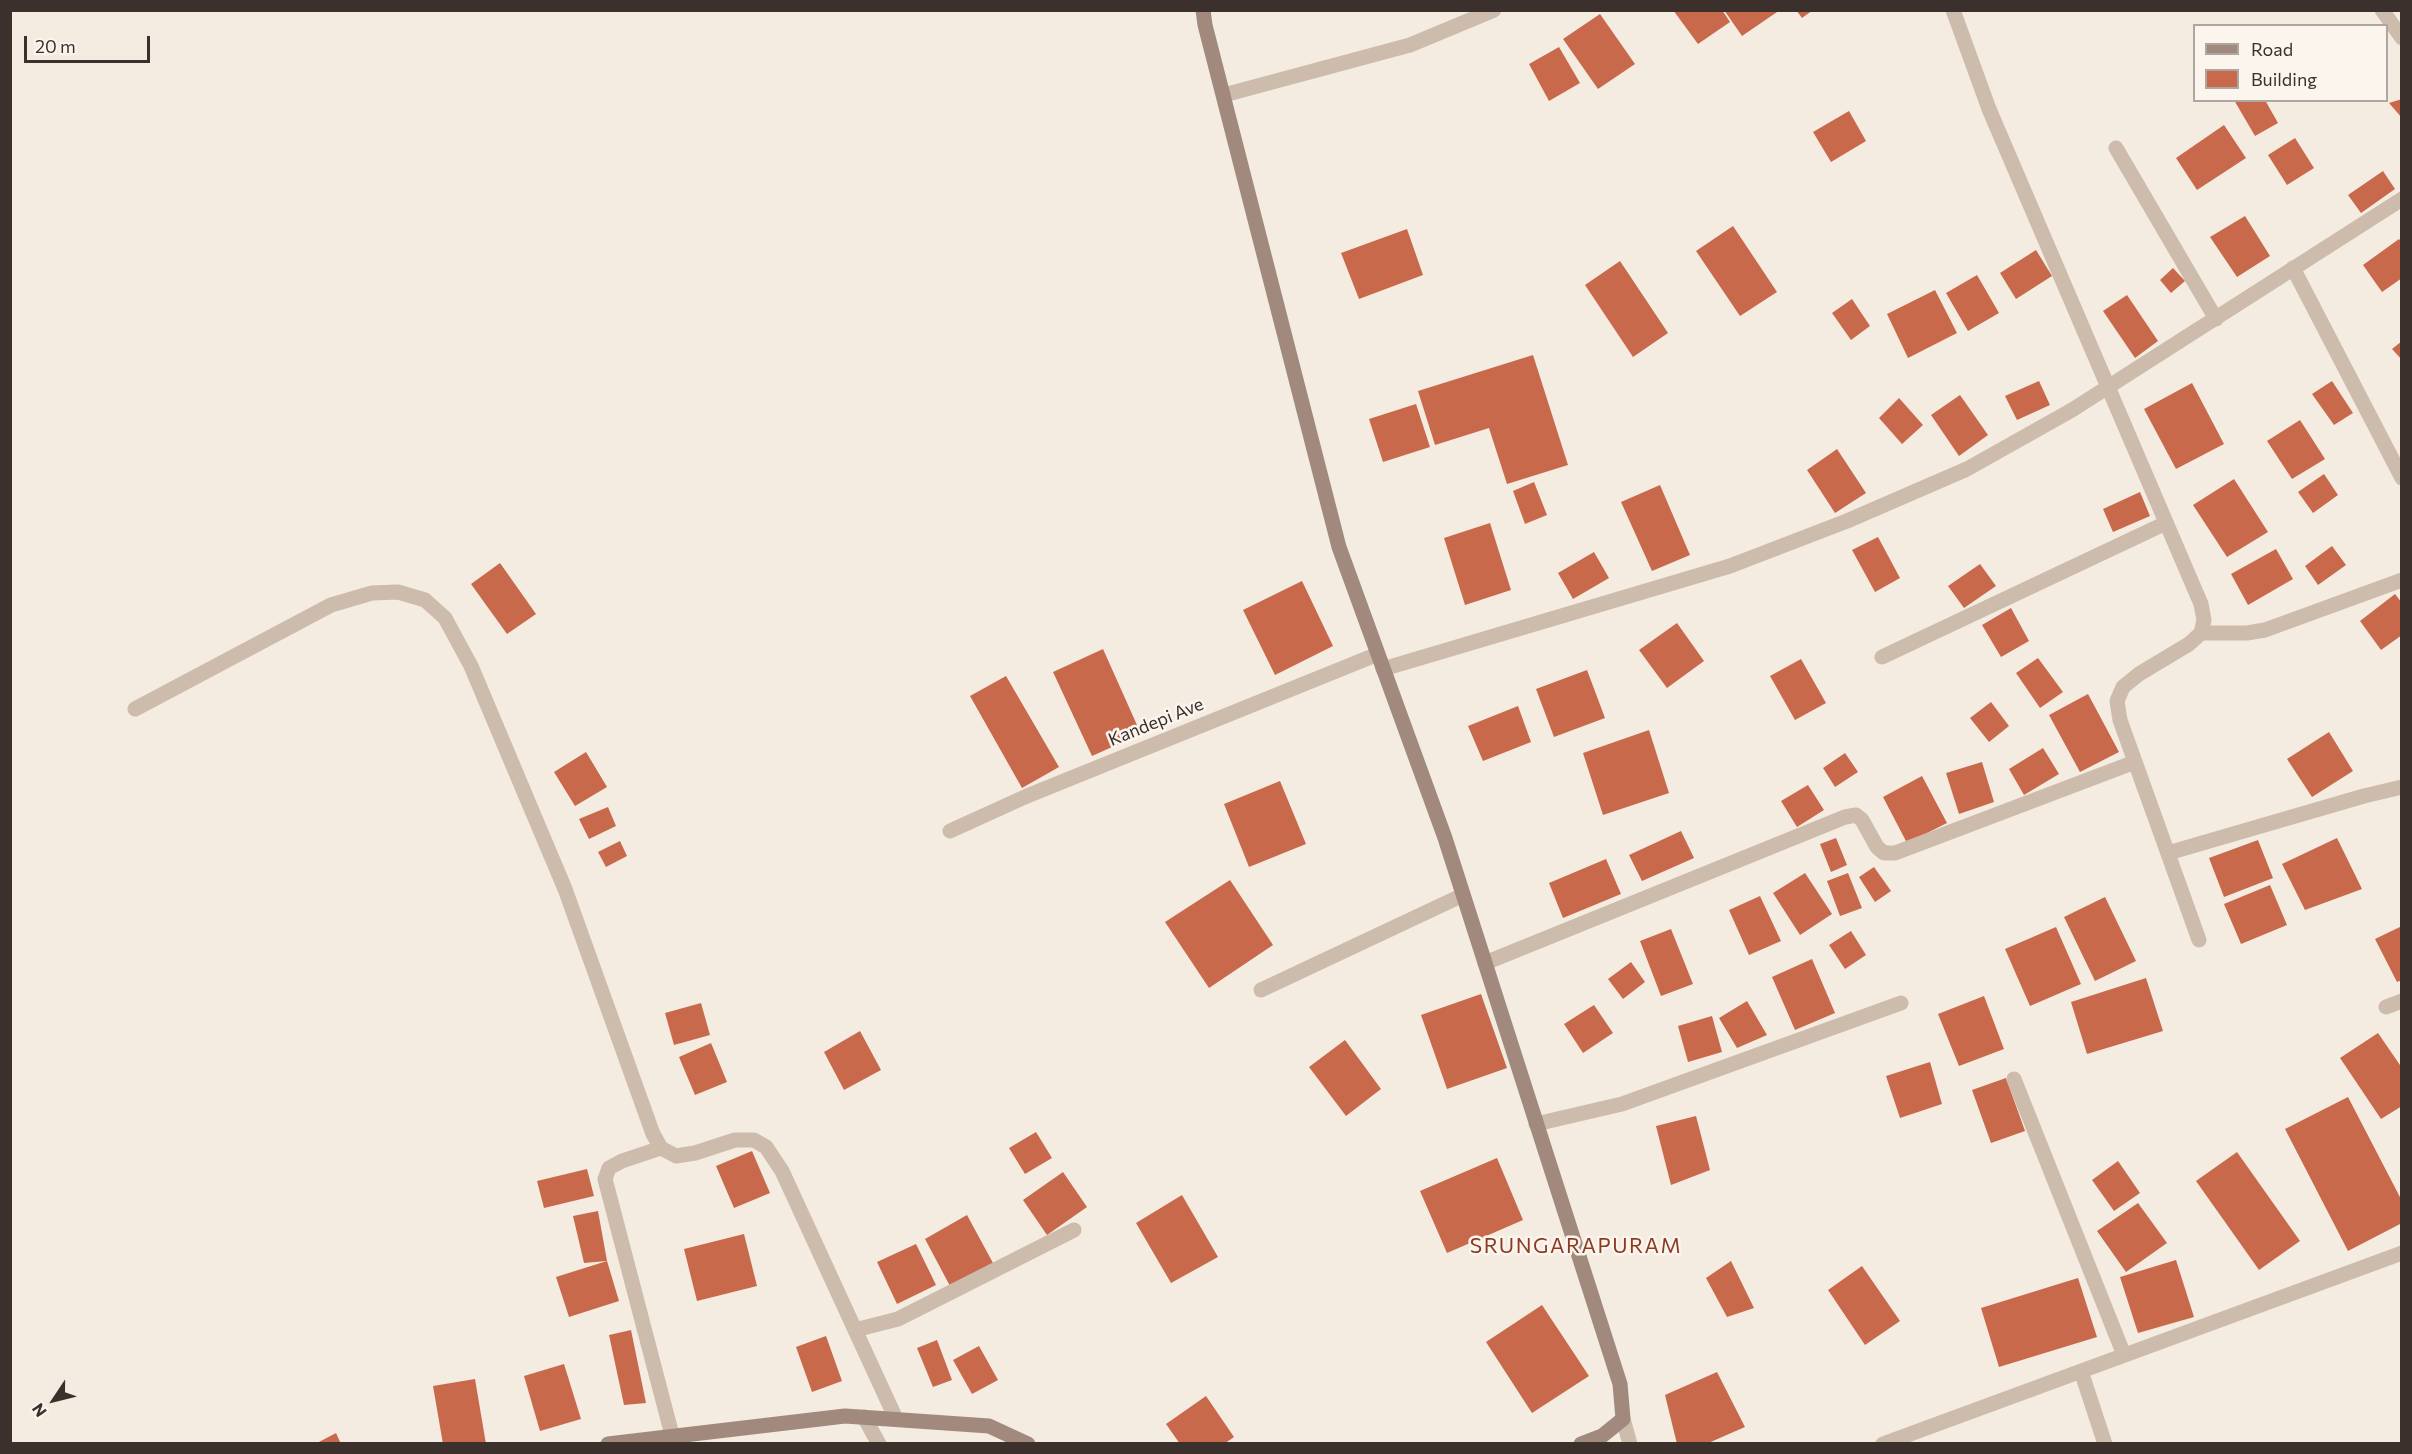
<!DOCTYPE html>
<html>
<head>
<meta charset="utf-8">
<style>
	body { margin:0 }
	#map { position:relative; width:2412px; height:1454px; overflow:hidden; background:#f4ebe1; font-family:Commissioner,sans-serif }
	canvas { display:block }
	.frame { position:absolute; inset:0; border:12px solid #3b302b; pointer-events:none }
	.legend { position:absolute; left:2193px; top:24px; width:195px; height:78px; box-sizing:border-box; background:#fbf5ee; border:2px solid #aea6a0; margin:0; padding:8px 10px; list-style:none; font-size:18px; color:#3b302b }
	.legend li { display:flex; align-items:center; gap:12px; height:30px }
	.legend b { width:30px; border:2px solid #aea6a0 }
	.north { position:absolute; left:24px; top:1370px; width:60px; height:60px; -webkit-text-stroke:4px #fbf5ee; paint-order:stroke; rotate:235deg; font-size:16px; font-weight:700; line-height:24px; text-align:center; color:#3b302b }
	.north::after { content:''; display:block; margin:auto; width:21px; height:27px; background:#3b302b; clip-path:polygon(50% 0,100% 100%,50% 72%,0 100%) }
	.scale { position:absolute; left:24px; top:36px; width:126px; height:27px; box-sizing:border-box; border:3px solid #3b302b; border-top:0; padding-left:8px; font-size:18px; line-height:21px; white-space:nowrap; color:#3b302b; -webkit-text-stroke:4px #fbf5ee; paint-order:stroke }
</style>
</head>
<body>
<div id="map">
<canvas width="2412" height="1454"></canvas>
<div class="frame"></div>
<ul class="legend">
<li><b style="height:8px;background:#a18a7d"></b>Road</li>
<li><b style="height:16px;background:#c8694b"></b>Building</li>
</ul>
<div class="north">N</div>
<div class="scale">20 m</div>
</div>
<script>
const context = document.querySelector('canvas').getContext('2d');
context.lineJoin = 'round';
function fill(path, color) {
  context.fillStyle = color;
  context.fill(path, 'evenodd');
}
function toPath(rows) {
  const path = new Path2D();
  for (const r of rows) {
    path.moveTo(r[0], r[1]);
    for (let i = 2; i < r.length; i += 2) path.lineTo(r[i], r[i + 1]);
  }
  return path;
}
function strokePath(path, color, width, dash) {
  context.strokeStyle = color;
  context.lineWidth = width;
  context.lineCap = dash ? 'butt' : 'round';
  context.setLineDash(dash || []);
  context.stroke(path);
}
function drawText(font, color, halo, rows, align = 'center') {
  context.font = font + ' Commissioner,sans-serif';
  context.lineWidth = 5;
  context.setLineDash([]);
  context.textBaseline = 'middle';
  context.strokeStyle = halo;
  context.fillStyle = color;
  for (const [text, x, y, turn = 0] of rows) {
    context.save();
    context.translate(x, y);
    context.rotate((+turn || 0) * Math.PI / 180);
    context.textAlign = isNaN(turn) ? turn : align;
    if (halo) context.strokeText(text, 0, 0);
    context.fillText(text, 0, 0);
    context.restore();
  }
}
const building = toPath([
	[1673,10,1722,10,1730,22,1698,44],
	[1724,10,1780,10,1742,36],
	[1796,10,1813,10,1802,18],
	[1600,14,1635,64,1598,89,1563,39],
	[1559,47,1580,83,1549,101,1529,64],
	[2402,99,2402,118,2389,103],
	[2234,100,2265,100,2278,123,2255,136],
	[1849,111,1866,141,1831,162,1813,132],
	[2224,125,2246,158,2197,190,2176,158],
	[2295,138,2314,168,2287,185,2268,155],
	[2383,171,2395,189,2361,213,2348,195],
	[2245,216,2270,256,2237,277,2210,237],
	[1733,226,1777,292,1740,316,1696,251],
	[1407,229,1423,275,1359,299,1341,253],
	[2399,239,2402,243,2402,278,2382,292,2363,265],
	[2036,250,2052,276,2016,299,2000,273],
	[1620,261,1668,333,1633,357,1585,285],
	[2173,268,2185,281,2171,293,2160,280],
	[1977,275,1999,313,1968,331,1946,293],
	[1935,290,1957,333,1908,358,1887,314],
	[2127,295,2158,341,2135,358,2103,311],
	[1852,299,1870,326,1851,340,1832,313],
	[2402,341,2402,360,2392,349],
	[1533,355,1568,465,1507,484,1489,428,1435,445,1418,391],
	[2039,381,2050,405,2017,420,2005,396],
	[2332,381,2353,413,2334,425,2312,394],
	[2192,383,2224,444,2176,469,2144,409],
	[1960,395,1988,435,1959,456,1931,415],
	[1899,398,1923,425,1902,444,1879,418],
	[1416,404,1430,447,1383,462,1369,419],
	[2300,420,2325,459,2292,479,2267,441],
	[1837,449,1866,493,1835,513,1807,470],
	[2324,474,2338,495,2313,513,2298,492],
	[2234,479,2268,532,2227,557,2193,505],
	[1534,482,1547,515,1525,524,1513,491],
	[1660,485,1690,555,1652,571,1621,502],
	[2140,492,2150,516,2113,532,2103,509],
	[1490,523,1511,590,1465,605,1444,538],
	[1878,537,1900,578,1875,592,1852,550],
	[2332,546,2346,565,2318,585,2305,566],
	[2276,549,2293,579,2248,605,2231,574],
	[1594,552,1609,578,1573,599,1558,573],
	[500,563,536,614,507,634,471,584],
	[1980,564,1996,586,1964,608,1948,586],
	[1302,581,1333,646,1275,675,1243,610],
	[2395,594,2402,603,2402,635,2381,650,2360,621],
	[2011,608,2029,641,2001,657,1982,625],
	[1677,623,1704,661,1667,688,1639,650],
	[1103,649,1141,734,1092,756,1053,672],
	[2038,658,2063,692,2040,708,2016,673],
	[1801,659,1826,703,1795,720,1770,676],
	[1587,670,1605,718,1554,737,1536,689],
	[1006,676,1059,767,1022,788,970,696],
	[2088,694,2119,752,2080,772,2049,715],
	[1991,702,2009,726,1989,742,1970,718],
	[1518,706,1531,742,1483,761,1468,726],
	[1649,730,1669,793,1603,815,1583,753],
	[2329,732,2353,771,2312,797,2287,759],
	[2043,748,2059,774,2024,795,2009,769],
	[586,752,607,787,575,806,554,772],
	[1845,753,1858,772,1835,787,1823,768],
	[1982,762,1994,802,1959,814,1946,773],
	[1922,776,1947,823,1907,843,1883,797],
	[1280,781,1306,844,1249,867,1224,804],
	[1808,785,1824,810,1797,827,1781,801],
	[608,807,616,826,589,839,579,819],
	[1681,831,1694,858,1642,881,1629,855],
	[1836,838,1847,865,1831,872,1820,844],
	[2337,838,2362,889,2305,910,2282,864],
	[2258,840,2273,878,2224,897,2209,858],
	[620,841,627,856,606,867,598,852],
	[1606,859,1621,894,1563,918,1549,883],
	[1874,867,1891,891,1875,902,1859,877],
	[1805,873,1832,914,1800,935,1773,893],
	[1848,873,1862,908,1840,916,1827,881],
	[1230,880,1273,945,1209,988,1165,922],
	[2270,885,2287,925,2241,944,2224,904],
	[1760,896,1781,941,1749,955,1729,910],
	[2105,897,2136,961,2095,981,2064,917],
	[2402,926,2402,980,2397,982,2375,939],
	[2056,927,2081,984,2030,1006,2005,949],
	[1671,929,1693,984,1661,996,1640,941],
	[1851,931,1866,955,1845,969,1829,945],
	[1812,959,1835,1013,1795,1030,1772,977],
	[1631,962,1645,982,1623,999,1608,979],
	[2146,978,2163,1031,2087,1054,2071,1002],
	[1481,994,1507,1068,1447,1089,1421,1015],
	[1984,996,2004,1049,1959,1066,1938,1014],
	[1747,1001,1767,1035,1737,1048,1719,1018],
	[701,1003,710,1035,674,1045,665,1013],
	[1594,1005,1613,1033,1583,1053,1564,1024],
	[1712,1016,1722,1052,1688,1062,1678,1026],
	[860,1031,881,1070,844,1090,824,1052],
	[2378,1033,2402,1068,2402,1106,2381,1119,2340,1058],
	[1345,1040,1381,1089,1346,1116,1309,1067],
	[711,1043,727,1082,695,1095,679,1057],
	[1930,1062,1942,1104,1900,1118,1886,1076],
	[2006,1078,2025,1131,1991,1143,1972,1090],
	[2348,1097,2402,1201,2402,1223,2348,1251,2285,1129],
	[1696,1116,1710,1170,1671,1185,1656,1126],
	[1036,1132,1052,1158,1025,1174,1009,1148],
	[752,1151,770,1193,734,1208,716,1166],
	[2237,1152,2300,1241,2259,1270,2196,1181],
	[1497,1158,1523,1220,1447,1253,1420,1191],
	[2118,1161,2140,1193,2114,1211,2092,1180],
	[587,1169,594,1196,544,1208,537,1181],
	[1063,1172,1087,1207,1047,1235,1023,1200],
	[1182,1195,1218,1257,1171,1283,1136,1223],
	[2138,1203,2167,1243,2126,1272,2097,1231],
	[598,1211,607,1261,619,1301,569,1317,556,1277,607,1261,584,1263,573,1216],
	[967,1215,993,1263,950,1286,925,1239],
	[744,1234,757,1286,697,1301,684,1249],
	[916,1244,936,1285,897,1304,877,1262],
	[2176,1260,2194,1317,2138,1333,2120,1277],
	[1731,1261,1754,1308,1727,1317,1706,1278],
	[1862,1266,1900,1321,1865,1345,1828,1290],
	[2078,1278,2097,1337,1999,1367,1981,1308],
	[1542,1305,1589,1376,1532,1413,1486,1342],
	[631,1330,646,1403,624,1405,609,1335],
	[826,1336,842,1381,812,1392,796,1347],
	[937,1340,952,1380,933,1387,917,1348],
	[979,1346,998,1380,972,1394,953,1360],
	[564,1364,581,1419,540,1431,524,1376],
	[1717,1372,1745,1427,1706,1444,1677,1444,1665,1395],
	[475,1379,486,1444,443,1444,433,1386],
	[1206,1396,1234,1437,1224,1444,1180,1444,1166,1424],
	[336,1433,341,1444,315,1444]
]);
const lane = toPath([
	[1261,990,1463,895],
	[855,1330,898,1319,1074,1230]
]);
const street = toPath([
	[1953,10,1989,109,2201,604,2204,620,2201,633,2189,644,2139,674,2123,687,2117,701,2120,720,2199,940],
	[2382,10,2402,38],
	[1224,95,1410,45,1494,10],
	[2116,148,2216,319],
	[2293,268,2402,478],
	[2201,633,2247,633,2265,630,2402,580],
	[1882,657,2166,523],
	[1383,669,1730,566,1847,521,1967,469,2072,410,2402,199],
	[135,709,331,605,372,593,398,592,425,600,445,618,471,666,565,889,653,1134,661,1148,676,1156,695,1153,735,1140,754,1140,766,1147,782,1171,896,1419],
	[950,831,1027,796,1378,654],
	[2168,853,2364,796,2402,787],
	[1485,963,1845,817,1856,815,1862,820,1877,847,1884,853,1895,853,2135,762],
	[2386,1007,2402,1001],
	[2014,1079,2124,1355],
	[1536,1124,1622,1104,1901,1003],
	[661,1148,622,1161,609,1168,605,1179,672,1435],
	[2081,1371,2105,1444],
	[864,1417,879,1444],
	[1623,1419,1630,1444],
	[1883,1444,2402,1253]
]);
const secondary = toPath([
	[1203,10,1205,25,1339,547,1445,838,1620,1384,1623,1419,1602,1436,1581,1444],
	[608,1444,845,1416,989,1426,1028,1444]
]);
const streetNames = [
	["Kandepi Ave",1156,722,-22]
];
const quarterNames = [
	["SRUNGARAPURAM",1576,1246]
];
fill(building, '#c8694b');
strokePath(lane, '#cdbbac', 15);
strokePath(street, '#cdbbac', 15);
strokePath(secondary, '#a18a7d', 15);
drawText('18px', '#3b302b', '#fbf5ee', streetNames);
context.letterSpacing = '1.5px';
drawText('21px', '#8c3b22', '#fbf5ee', quarterNames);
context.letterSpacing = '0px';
</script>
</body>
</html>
